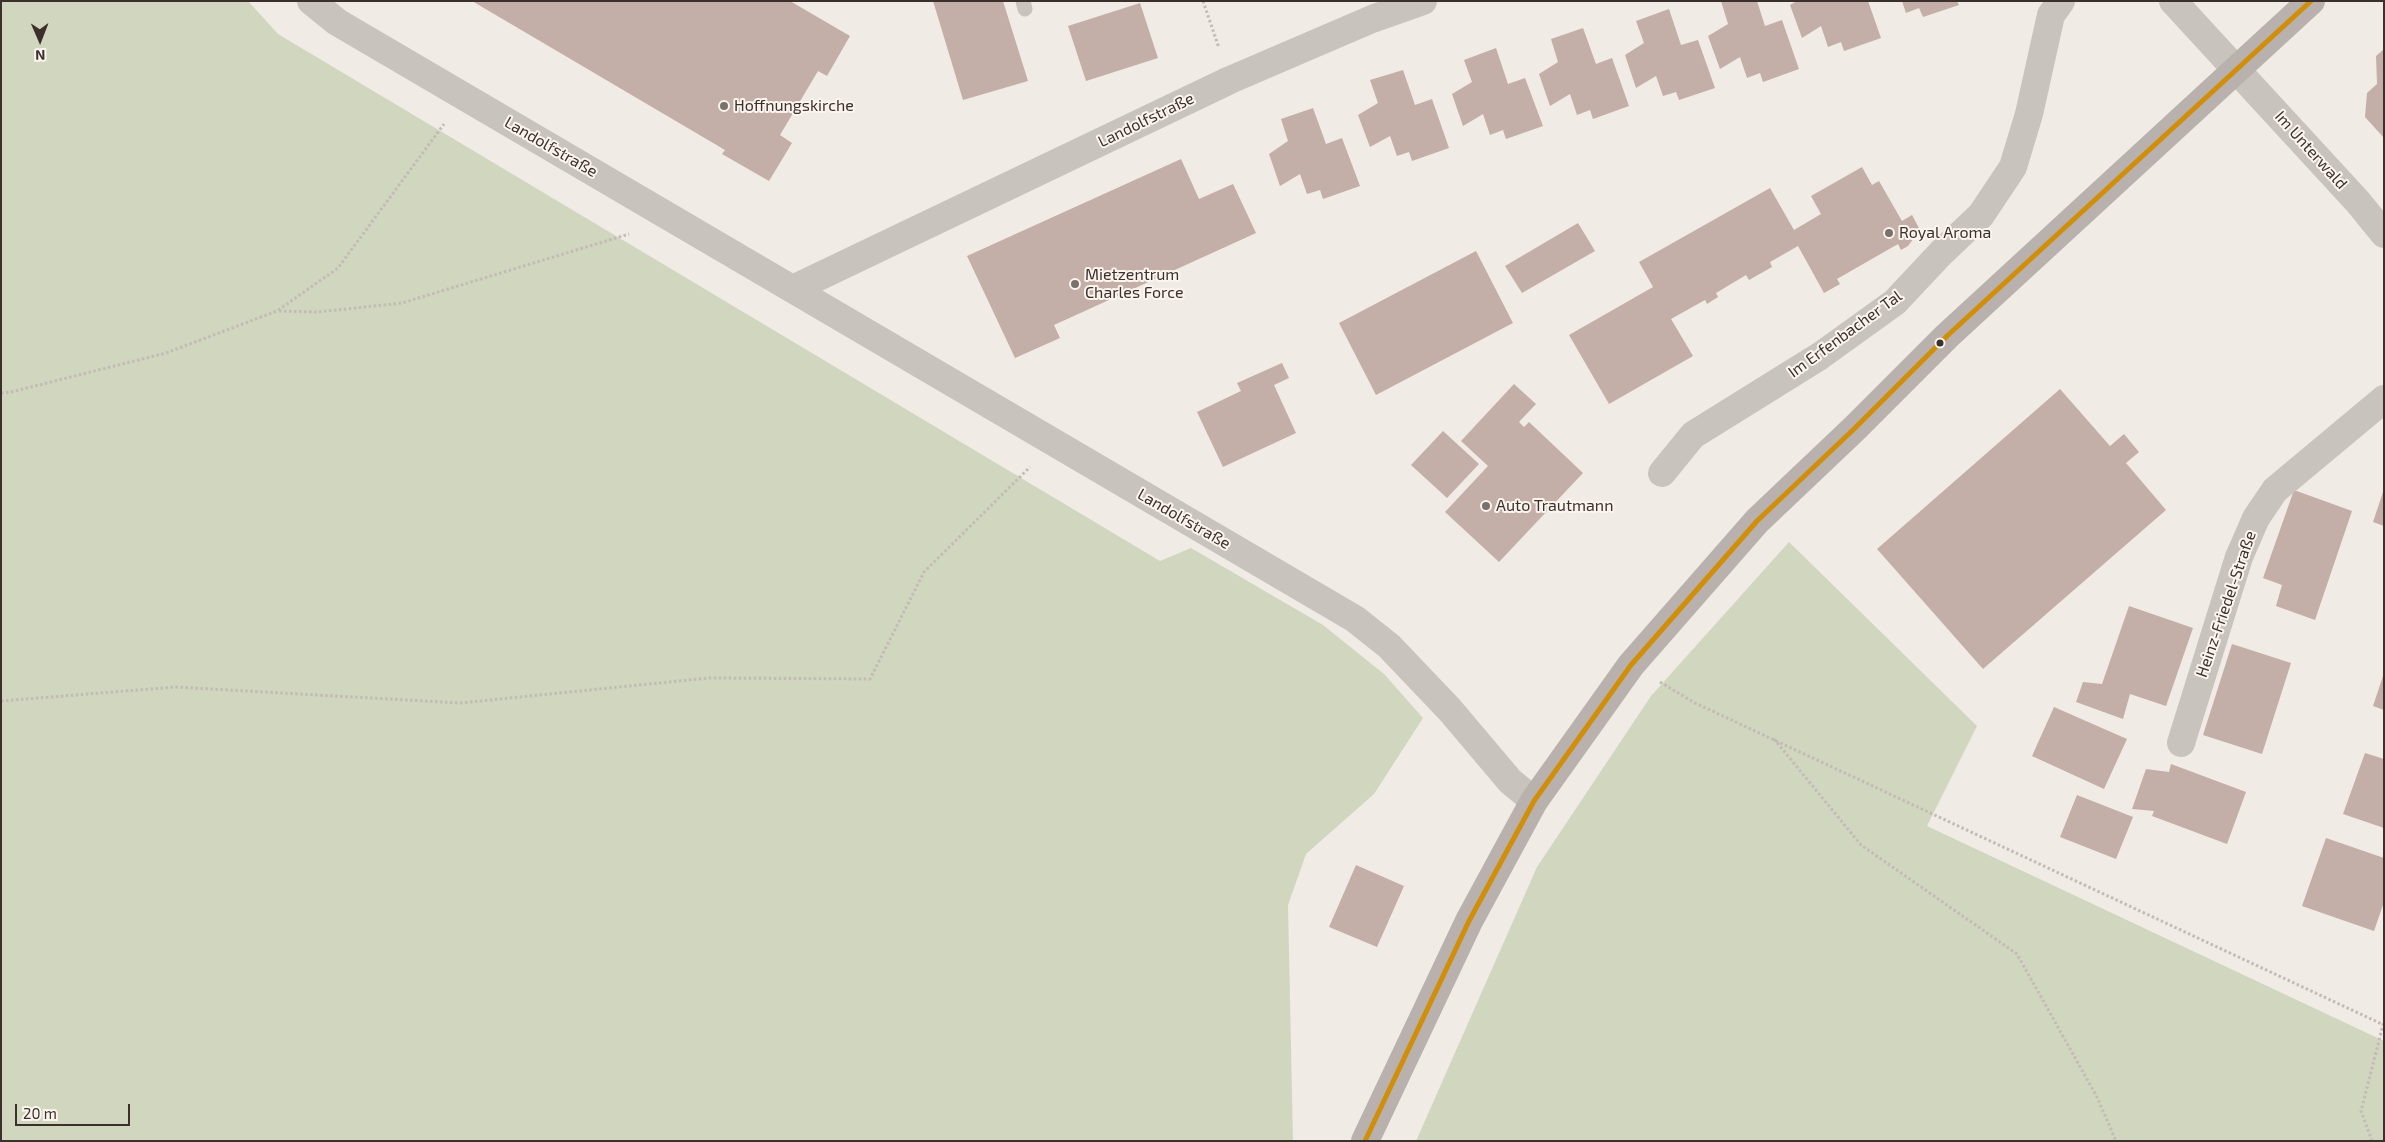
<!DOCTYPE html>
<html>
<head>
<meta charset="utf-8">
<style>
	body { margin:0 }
	#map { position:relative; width:2385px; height:1142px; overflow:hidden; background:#f0ebe5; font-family:"Exo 2",sans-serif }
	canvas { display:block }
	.frame { position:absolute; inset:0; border:2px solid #3b302b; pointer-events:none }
	.north { position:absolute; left:15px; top:15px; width:50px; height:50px; -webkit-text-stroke:4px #fbf5ee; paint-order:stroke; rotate:179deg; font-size:14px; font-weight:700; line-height:20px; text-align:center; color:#3b302b }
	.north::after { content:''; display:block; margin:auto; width:18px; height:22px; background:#3b302b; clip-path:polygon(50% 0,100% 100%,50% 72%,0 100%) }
	.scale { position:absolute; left:15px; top:1104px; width:115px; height:22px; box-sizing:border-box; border:2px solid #3b302b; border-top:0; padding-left:6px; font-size:15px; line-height:18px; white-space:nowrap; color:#3b302b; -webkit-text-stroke:4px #fbf5ee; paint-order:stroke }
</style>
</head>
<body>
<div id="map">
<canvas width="2385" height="1142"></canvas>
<div class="frame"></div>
<div class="north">N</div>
<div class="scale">20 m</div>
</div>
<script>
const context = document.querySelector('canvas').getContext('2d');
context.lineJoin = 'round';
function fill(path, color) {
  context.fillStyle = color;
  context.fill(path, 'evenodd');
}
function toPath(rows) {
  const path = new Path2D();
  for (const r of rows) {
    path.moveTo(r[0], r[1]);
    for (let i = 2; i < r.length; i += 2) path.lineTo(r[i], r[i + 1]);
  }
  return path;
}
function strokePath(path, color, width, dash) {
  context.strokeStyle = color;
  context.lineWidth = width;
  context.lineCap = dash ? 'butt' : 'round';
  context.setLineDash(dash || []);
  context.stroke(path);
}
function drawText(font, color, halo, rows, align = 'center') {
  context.font = font + ' "Exo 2",sans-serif';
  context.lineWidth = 4;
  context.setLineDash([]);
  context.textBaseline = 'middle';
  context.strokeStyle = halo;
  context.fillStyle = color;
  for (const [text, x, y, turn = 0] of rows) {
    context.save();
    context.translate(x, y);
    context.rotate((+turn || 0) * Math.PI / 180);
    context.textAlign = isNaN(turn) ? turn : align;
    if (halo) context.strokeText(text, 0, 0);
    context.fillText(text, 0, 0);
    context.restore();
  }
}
const green = toPath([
	[1,1,248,1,278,34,1160,561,1191,548,1323,625,1384,674,1423,718,1374,794,1306,854,1288,905,1293,1141,1,1141],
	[1789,542,1977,726,1927,826,2384,1041,2384,1141,1416,1141,1537,867,1651,696]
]);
const building = toPath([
	[472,1,790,1,850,36,827,76,818,71,780,135,792,143,769,181,722,154,725,150],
	[933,1,1003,1,1028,81,963,100],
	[1721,1,1757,1,1765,26,1782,20,1799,69,1763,82,1760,73,1747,78,1740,57,1720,69,1708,36,1728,24],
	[1797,1,1868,1,1881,38,1844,51,1841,42,1828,47,1821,26,1802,38,1790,5],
	[1902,1,1957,1,1959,5,1923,17,1919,8,1906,13],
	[1140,3,1158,58,1086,81,1068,26],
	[1669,9,1681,45,1698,40,1715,88,1679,100,1676,92,1663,96,1656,76,1636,88,1625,55,1644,43,1636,21],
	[1583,28,1596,64,1612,58,1629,106,1593,119,1590,110,1577,115,1570,94,1550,106,1539,74,1558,62,1551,39],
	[1496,48,1508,84,1525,78,1543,126,1506,139,1503,130,1490,135,1483,114,1463,126,1452,94,1472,82,1464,60],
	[2384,49,2384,138,2365,117,2367,93,2377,84,2376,56],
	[1403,70,1415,105,1432,99,1449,148,1412,161,1409,152,1397,156,1390,136,1370,147,1358,115,1378,103,1370,80],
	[1313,108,1326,144,1342,138,1360,186,1323,199,1320,190,1307,194,1300,174,1280,186,1269,154,1288,141,1281,119],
	[1181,159,1199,199,1233,184,1256,233,1054,325,1060,338,1015,358,967,256],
	[1862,167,1872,185,1879,181,1902,221,1912,215,1920,230,1908,246,1901,250,1898,244,1837,279,1840,284,1824,293,1798,246,1770,262,1772,267,1749,280,1746,275,1716,293,1718,297,1707,304,1705,300,1671,319,1693,356,1609,404,1569,335,1653,287,1639,262,1770,188,1794,230,1821,214,1811,196],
	[1578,223,1595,251,1522,293,1505,266],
	[1476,251,1513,323,1376,395,1339,323],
	[1282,363,1289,378,1274,385,1296,433,1223,467,1197,412,1241,391,1237,383],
	[1514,384,1536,404,1519,422,1524,427,1529,422,1583,473,1499,562,1445,512,1488,466,1461,441],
	[2060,389,2110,446,2124,434,2139,452,2126,463,2166,510,1983,669,1877,549],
	[1443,431,1479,464,1447,498,1411,465],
	[2294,490,2352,511,2315,620,2276,606,2282,585,2263,578],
	[2383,492,2384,492,2384,526,2373,522],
	[2129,606,2193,628,2166,706,2130,694,2123,719,2076,702,2083,682,2102,684],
	[2232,644,2291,663,2262,754,2203,735],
	[2383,676,2384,677,2384,710,2373,706],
	[2054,707,2127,739,2104,789,2032,756],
	[2365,753,2384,759,2384,828,2343,814],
	[2171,764,2246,792,2227,844,2152,816,2154,811,2132,809,2146,769,2169,772],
	[2077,795,2133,817,2116,859,2060,837],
	[2326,838,2384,858,2384,902,2374,931,2302,906],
	[1356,865,1404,886,1377,947,1329,927]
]);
const path = toPath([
	[1203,1,1219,48],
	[279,311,318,312,402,303,629,234],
	[1,393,11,392,166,353,277,311,338,268,444,124],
	[1660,682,1695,703,2384,1025],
	[1,701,175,687,460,703,709,678,870,679,924,572,1030,467],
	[1774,739,1861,845,2017,954,2097,1097,2116,1141],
	[2372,1141,2361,1111,2384,1021]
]);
const service = toPath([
	[1023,1,1025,9]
]);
const minor = toPath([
	[2173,1,2358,202,2384,234],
	[793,289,1230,80,1372,19,1423,1],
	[1662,473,1693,435,1820,356,1895,302,1941,253,1981,215,2013,167,2029,114,2051,15,2061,1],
	[2181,743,2239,557,2256,518,2275,490,2384,399]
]);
const tertiary = toPath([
	[311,1,337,22,1355,619,1389,646,1450,710,1510,781,1534,801]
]);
const primary = toPath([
	[1365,1141,1469,921,1534,801,1631,665,1757,521,1855,428,1947,336,2311,1]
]);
const bus1 = toPath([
	[1365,1141,1469,921,1534,801,1631,665,1757,521,1855,428,1947,336,2311,1]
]);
const markers = [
	[724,106,5,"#7a716c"],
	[1889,233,5,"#7a716c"],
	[1075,284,5,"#7a716c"],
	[1940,343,4.5,"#3b302b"],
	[1486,506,5,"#7a716c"]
];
const poiNames = [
	["Hoffnungskirche",734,106],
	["Royal Aroma",1899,233],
	["Mietzentrum",1085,275],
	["Charles Force",1085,293],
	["Auto Trautmann",1496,506]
];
const streetNames = [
	["Landolfstraße",1146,120,-26],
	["Landolfstraße",551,147,30],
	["Im Unterwald",2311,150,48],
	["Im Erfenbacher Tal",1845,334,-36],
	["Landolfstraße",1184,519,30],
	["Heinz-Friedel-Straße",2226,604,-71]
];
fill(green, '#d1d6bf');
fill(building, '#c3afa7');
strokePath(path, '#c2bbb6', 3, [2.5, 2.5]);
strokePath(service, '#c9c3be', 15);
strokePath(minor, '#c9c3be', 28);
strokePath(tertiary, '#c9c3be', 28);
strokePath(primary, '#b8b1ad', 28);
strokePath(bus1, '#d18e09', 5);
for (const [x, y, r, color] of markers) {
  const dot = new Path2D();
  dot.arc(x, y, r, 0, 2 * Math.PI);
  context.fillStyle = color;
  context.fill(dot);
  strokePath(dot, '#fbf5ee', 2);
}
drawText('16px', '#3b302b', '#fbf5ee', poiNames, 'left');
drawText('16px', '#3b302b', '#fbf5ee', streetNames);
</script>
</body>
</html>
